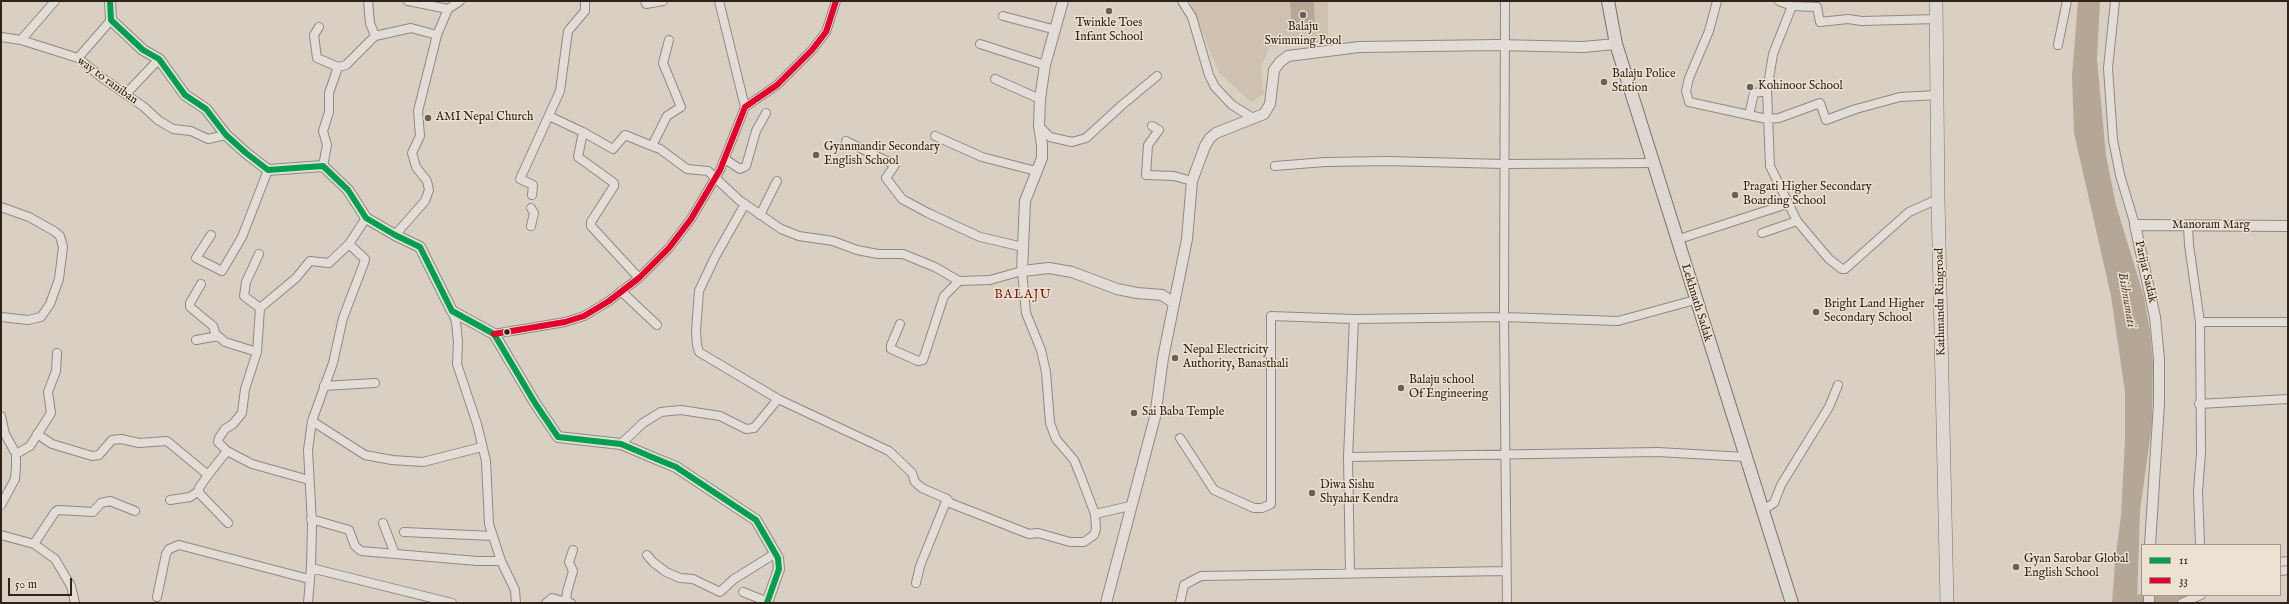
<!DOCTYPE html>
<html>
<head>
<meta charset="utf-8">
<style>
	body { margin:0 }
	#map { position:relative; width:2289px; height:604px; overflow:hidden; background:#d9d0c3; font-family:"IM FELL English",serif }
	canvas { display:block }
	.frame { position:absolute; inset:0; border:2px solid #31221b; pointer-events:none }
	.legend { position:absolute; left:2141px; top:544px; width:140px; height:52px; box-sizing:border-box; background:#ede2d2; border:1px solid #a29589; margin:0; padding:5px 7px; list-style:none; font-size:12px; color:#31221b }
	.legend li { display:flex; align-items:center; gap:8px; height:20px }
	.legend b { width:20px; border:1px solid #a29589 }
	.scale { position:absolute; left:8px; top:578px; width:64px; height:18px; box-sizing:border-box; border:2px solid #31221b; border-top:0; padding-left:5px; font-size:12px; line-height:14px; white-space:nowrap; color:#31221b; -webkit-text-stroke:3px #ede2d2; paint-order:stroke }
</style>
</head>
<body>
<div id="map">
<canvas width="2289" height="604"></canvas>
<div class="frame"></div>
<ul class="legend">
<li><b style="height:5px;background:#029f4e"></b>11</li>
<li><b style="height:5px;background:#e4002b"></b>33</li>
</ul>
<div class="scale">50 m</div>
</div>
<script>
const context = document.querySelector('canvas').getContext('2d');
context.lineJoin = 'round';
function fill(path, color) {
  context.fillStyle = color;
  context.fill(path, 'evenodd');
}
function toPath(rows) {
  const path = new Path2D();
  for (const r of rows) {
    path.moveTo(r[0], r[1]);
    for (let i = 2; i < r.length; i += 2) path.lineTo(r[i], r[i + 1]);
  }
  return path;
}
function strokePath(path, color, width, dash) {
  context.strokeStyle = color;
  context.lineWidth = width;
  context.lineCap = dash ? 'butt' : 'round';
  context.setLineDash(dash || []);
  context.stroke(path);
}
function drawText(font, color, halo, rows, align = 'center') {
  context.font = font + ' "IM FELL English",serif';
  context.lineWidth = 3;
  context.setLineDash([]);
  context.textBaseline = 'middle';
  context.strokeStyle = halo;
  context.fillStyle = color;
  for (const [text, x, y, turn = 0] of rows) {
    context.save();
    context.translate(x, y);
    context.rotate((+turn || 0) * Math.PI / 180);
    context.textAlign = isNaN(turn) ? turn : align;
    if (halo) context.strokeText(text, 0, 0);
    context.fillText(text, 0, 0);
    context.restore();
  }
}
const green = toPath([
	[1190,1,1328,1,1328,42,1269,47,1261,68,1264,94,1251,102,1219,73]
]);
const water = toPath([
	[1290,1,1314,1,1315,29,1292,30],
	[2078,1,2100,1,2097,59,2106,155,2116,205,2144,297,2150,331,2153,364,2152,424,2140,511,2137,603,2112,603,2115,562,2121,515,2125,439,2125,392,2111,296,2074,133,2072,76]
]);
const river = toPath([
	[2280,567,2288,565],
	[2129,603,2180,598,2188,595]
]);
const minor = toPath([
	[368,1,370,23,375,36],
	[408,1,448,9],
	[645,1,646,4,663,1],
	[719,1,745,107],
	[1182,1,1192,17,1209,75,1215,87,1232,105,1253,118],
	[1505,1,1504,317,1507,603],
	[1717,1,1709,31,1689,78,1686,91,1689,102,1767,119,1779,118,1820,103,1826,120,1856,109,1900,97,1938,95],
	[1779,1,1792,6,1817,7,1820,22,1848,19,1862,21,1937,19],
	[2115,1,2108,68,2113,140,2120,175,2135,225],
	[1003,16,1056,30],
	[319,27,314,35,317,58,338,67,329,93,329,112,323,131,327,145,323,166],
	[1,37,21,40,78,58,101,77,144,107,158,120,173,129,191,131,208,139,226,135],
	[21,40,55,1],
	[669,40,663,63,681,107,667,116,652,146,660,149,687,169,708,171,740,201,745,204,781,229,799,236,833,241,857,250,878,254,903,254,935,267,959,281,990,280,1022,271,1026,313,1041,350,1046,372,1050,423,1056,439,1074,460,1081,477,1095,514,1096,529,1094,535,1084,542,1070,542,1038,533,1029,534,950,503,947,499,922,488,915,482,912,473,889,451,778,399,699,352,697,345,696,331,699,291,715,257,745,204],
	[980,44,1045,65],
	[2058,45,2067,1],
	[78,58,111,20],
	[338,67,346,65,375,36,411,28,437,35],
	[995,79,1040,99],
	[1767,91,1770,166,1797,221,1829,259,1842,269,1845,269,1909,212,1938,199],
	[126,94,159,59],
	[1749,115,1754,93,1767,91,1773,54,1792,6],
	[549,116,583,132,578,157,614,183,614,186,591,222,591,226,639,278],
	[1039,126,1050,137,1072,142,1086,138,1122,105,1157,76],
	[1152,126,1159,130,1148,145,1146,175,1174,176,1192,181],
	[583,132,613,149,625,135,652,146],
	[935,136,982,157,1036,171],
	[846,141,895,165,886,178,902,199,928,213,980,237,1023,247],
	[725,159,740,169,746,166,756,131,766,113],
	[1275,166,1325,162,1387,161,1504,164,1653,163],
	[532,195,533,185,520,179,560,91,568,31,585,11,585,1],
	[1,207,29,217,54,231,60,236,63,247,59,279,50,304,41,317,28,320,1,317],
	[531,208,534,213,531,226],
	[760,215,777,181],
	[2188,226,2189,245,2200,322,2201,453,2198,491,2200,545],
	[1762,233,1797,221],
	[211,235,196,258,222,271,242,237,268,170],
	[395,235,425,201,429,190,427,181,416,167,412,153,420,136,418,111,437,35,448,9,460,1],
	[1676,240,1787,204],
	[259,254,246,282,244,296,260,308],
	[201,284,190,303,190,307,213,326,216,336],
	[621,291,657,325],
	[452,311,456,322,458,342,457,364,477,424,486,461,489,524,501,561,515,590,516,603],
	[2200,322,2288,322],
	[900,324,891,345,891,349,918,361,923,360,944,296,959,281],
	[494,334,565,322,584,316,609,301,639,278,669,248,691,219,720,170,745,107,777,85,812,50,826,32,836,1],
	[196,340,218,336,225,342,257,352],
	[324,386,375,383],
	[2199,404,2288,399],
	[1,416,5,434,16,454,16,467,15,479,1,505],
	[312,421,365,455,392,460,423,462,482,447],
	[37,434,52,444,92,456,99,455,112,440,121,439,139,443,167,441,208,475,227,451,252,464,309,480],
	[1180,438,1214,490,1254,508,1262,508,1271,504,1271,316,1354,319,1504,317,1618,321,1695,300],
	[621,444,643,423,661,412,670,411,681,410,720,416,746,429,754,428,778,399],
	[227,451,218,442,219,438,225,429,233,424,242,413,245,389,257,352,260,308,296,278,310,261,329,263,349,244,366,218],
	[16,454,30,446,51,413,48,392,56,371,57,353],
	[1348,457,1658,452,1745,457],
	[208,475,199,488,199,493,228,523],
	[170,500,190,497,199,491],
	[1763,510,1774,503,1781,485,1829,407,1838,385],
	[1095,514,1130,506],
	[311,519,349,530,355,546,361,551,477,561,501,561],
	[383,523,395,554],
	[404,532,493,536],
	[1,535,34,544,55,559,71,586,75,603],
	[34,544,55,512,58,510,93,512,101,503,110,501,135,511],
	[647,555,653,562,666,572,680,578,693,579,720,592,734,579,776,553],
	[2280,562,2288,561],
	[311,568,452,603],
	[2280,571,2288,570],
	[1350,574,1348,457,1354,319],
	[916,583,920,566,947,499],
	[743,592,768,602],
	[157,597,166,554,169,549,179,545,309,579],
	[308,603,311,568,312,524,308,450,312,421,333,363,343,318,364,263,365,259,349,244],
	[546,603,552,598,571,603],
	[566,603,567,592,573,571,569,562,573,550],
	[1180,603,1184,585,1201,576,1506,571],
	[2182,603,2201,595]
]);
const tertiary = toPath([
	[110,1,111,20,143,50,159,59,185,95,206,109,226,135,246,153,268,170,323,166,348,190,366,218,395,235,420,247,452,311,494,334,535,403,558,437,621,444,654,458,676,467,756,520,778,558,779,569,767,603],
	[1063,1,1045,65,1040,99,1039,126,1042,145,1042,158,1025,201,1022,271,1049,268,1072,272,1117,289,1137,293,1162,295,1174,303],
	[2150,545,2159,403,2159,359,2155,317,2135,225,2288,226],
	[1106,603,1155,417,1163,358,1187,239,1192,181,1205,146,1210,138,1216,133,1264,114,1270,104,1274,70,1280,62,1288,56,1359,47,1497,45,1583,47,1616,44],
	[2149,603,2149,595]
]);
const primary = toPath([
	[1608,1,1616,44,1792,603]
]);
const trunk = toPath([
	[1936,1,1938,199,1947,603]
]);
const bus1 = toPath([
	[110,1,111,20,143,50,159,59,185,95,206,109,226,135,246,153,268,170,323,166,348,190,366,218,395,235,420,247,452,311,494,334,535,403,558,437,621,444,654,458,676,467,756,520,778,558,779,569,767,603]
]);
const bus2 = toPath([
	[494,334,565,322,584,316,609,301,639,278,669,248,691,219,720,170,745,107,777,85,812,50,826,32,836,1]
]);
const markers = [
	[1109,11,4,"#6c5f56"],
	[1303,15,4,"#6c5f56"],
	[1604,82,4,"#6c5f56"],
	[1750,87,4,"#6c5f56"],
	[428,118,4,"#6c5f56"],
	[816,155,4,"#6c5f56"],
	[1735,195,4,"#6c5f56"],
	[1816,312,4,"#6c5f56"],
	[507,332,3.5,"#31221b"],
	[1175,358,4,"#6c5f56"],
	[1401,388,4,"#6c5f56"],
	[1134,413,4,"#6c5f56"],
	[1312,493,4,"#6c5f56"],
	[2016,567,4,"#6c5f56"]
];
const poiNames = [
	["Twinkle Toes",1109,24,"center"],
	["Infant School",1109,38,"center"],
	["Balaju",1303,28,"center"],
	["Swimming Pool",1303,42,"center"],
	["Balaju Police",1612,75],
	["Station",1612,89],
	["Kohinoor School",1758,87],
	["AMI Nepal Church",436,118],
	["Gyanmandir Secondary",824,148],
	["English School",824,162],
	["Pragati Higher Secondary",1743,188],
	["Boarding School",1743,202],
	["Bright Land Higher",1824,305],
	["Secondary School",1824,319],
	["Nepal Electricity",1183,351],
	["Authority, Banasthali",1183,365],
	["Balaju school",1409,381],
	["Of Engineering",1409,395],
	["Sai Baba Temple",1142,413],
	["Diwa Sishu",1320,486],
	["Shyahar Kendra",1320,500],
	["Gyan Sarobar Global",2024,560],
	["English School",2024,574]
];
const streetNames = [
	["way to raniban",107,81,36],
	["Manoram Marg",2211,226],
	["Parijat Sadak",2145,272,77],
	["Kathmandu Ringroad",1941,302,-91],
	["Lekhnath Sadak",1696,303,73]
];
const neighbourhoodNames = [
	["BALAJU",1023,295]
];
const waterNames = [
	["Bishnumati",2126,300,80]
];
fill(green, '#cec1af');
fill(water, '#b5a796');
strokePath(river, '#b5a796', 15);
strokePath(minor, '#908981', 10);
strokePath(tertiary, '#908981', 12);
strokePath(primary, '#79726a', 14);
strokePath(trunk, '#79726a', 14);
strokePath(minor, '#e2ded7', 8);
strokePath(tertiary, '#e2ded7', 10);
strokePath(primary, '#ddd8d1', 12);
strokePath(trunk, '#ddd8d1', 13);
strokePath(bus1, '#029f4e', 6);
strokePath(bus2, '#e4002b', 6);
for (const [x, y, r, color] of markers) {
  const dot = new Path2D();
  dot.arc(x, y, r, 0, 2 * Math.PI);
  context.fillStyle = color;
  context.fill(dot);
  strokePath(dot, '#ede2d2', 1.5);
}
drawText('12px', '#31221b', '#ede2d2', poiNames, 'left');
drawText('12px', '#31221b', '#ede2d2', streetNames);
context.letterSpacing = '1px';
drawText('13px', '#7a1f14', '#ede2d2', neighbourhoodNames);
context.letterSpacing = '0px';
drawText('italic 13px', '#5a4b3f', '#ede2d2', waterNames);
</script>
</body>
</html>
